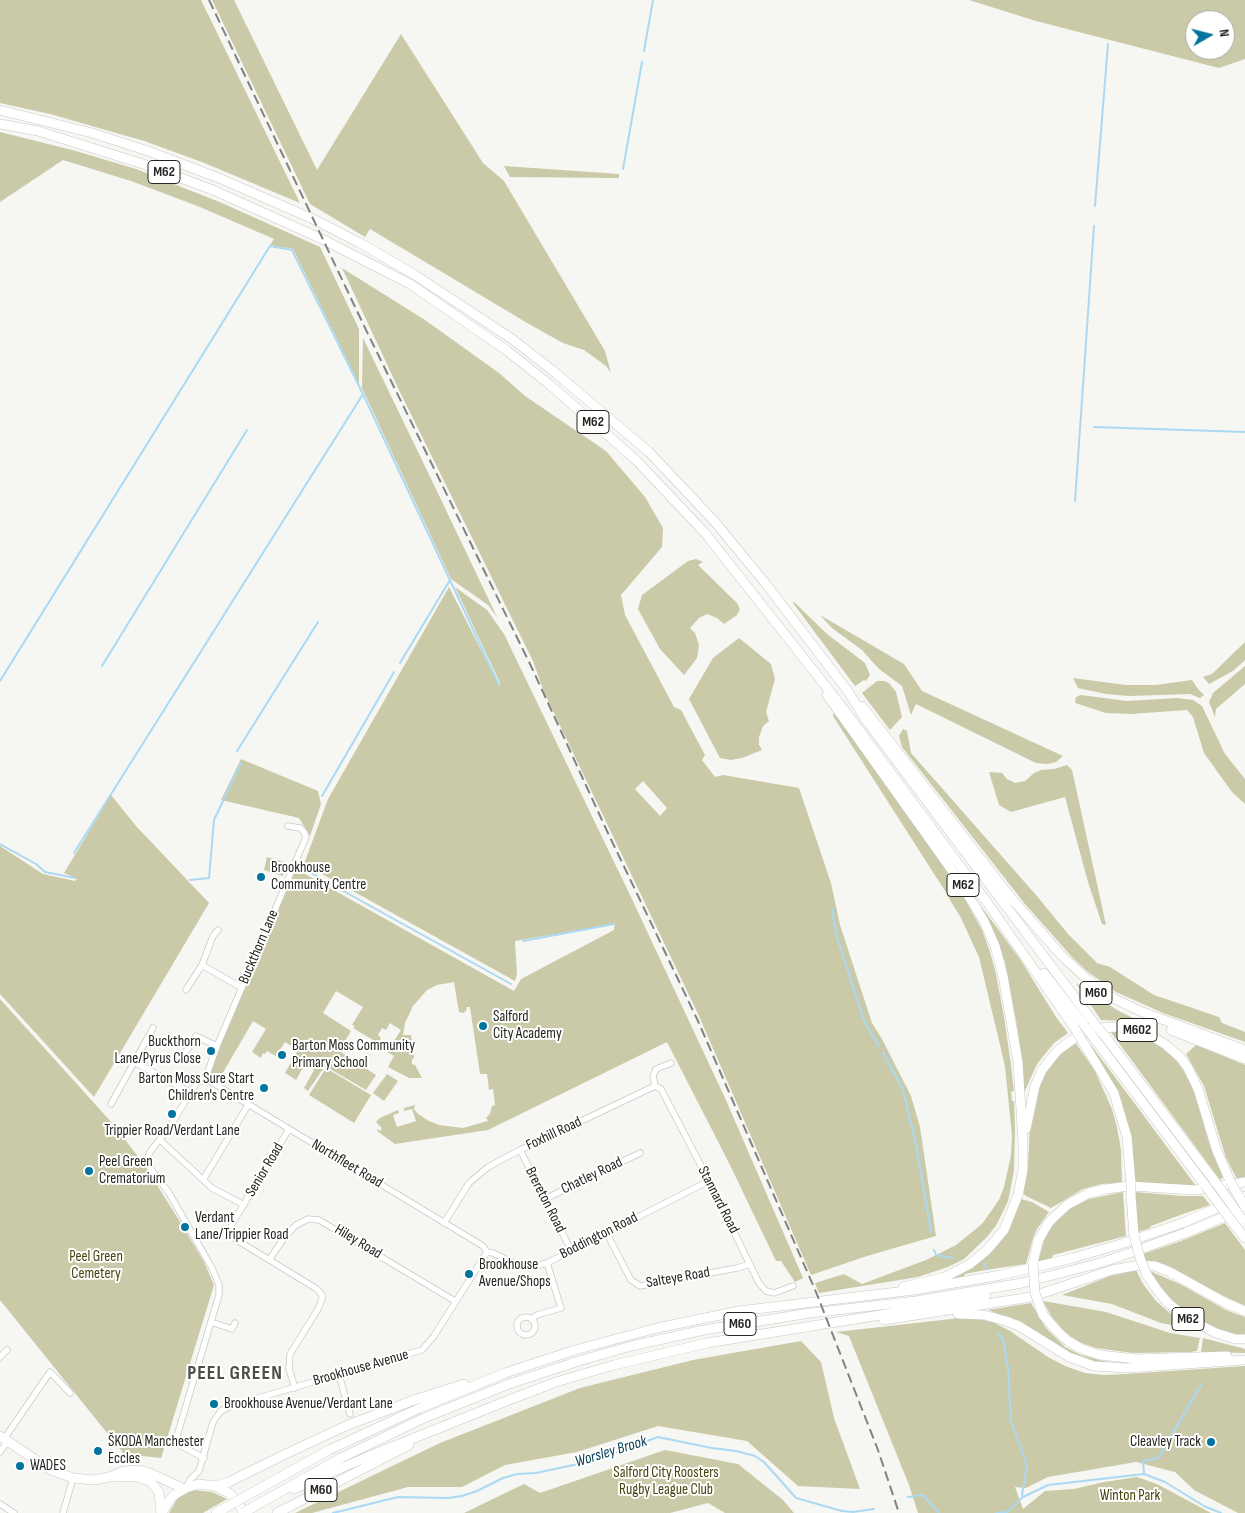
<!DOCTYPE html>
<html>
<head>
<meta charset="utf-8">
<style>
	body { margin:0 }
	#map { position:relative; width:1245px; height:1513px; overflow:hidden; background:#f6f6f2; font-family:"Sofia Sans Condensed",sans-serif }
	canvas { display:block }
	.north { position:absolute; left:1185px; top:10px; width:50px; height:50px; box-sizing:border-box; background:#fffffe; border:1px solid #a7a7a6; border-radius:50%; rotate:82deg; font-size:14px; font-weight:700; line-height:20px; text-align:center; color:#242422 }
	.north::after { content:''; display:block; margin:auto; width:18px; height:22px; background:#00749e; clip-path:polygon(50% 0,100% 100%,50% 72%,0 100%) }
</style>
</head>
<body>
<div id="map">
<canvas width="1245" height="1513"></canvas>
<div class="north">N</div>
</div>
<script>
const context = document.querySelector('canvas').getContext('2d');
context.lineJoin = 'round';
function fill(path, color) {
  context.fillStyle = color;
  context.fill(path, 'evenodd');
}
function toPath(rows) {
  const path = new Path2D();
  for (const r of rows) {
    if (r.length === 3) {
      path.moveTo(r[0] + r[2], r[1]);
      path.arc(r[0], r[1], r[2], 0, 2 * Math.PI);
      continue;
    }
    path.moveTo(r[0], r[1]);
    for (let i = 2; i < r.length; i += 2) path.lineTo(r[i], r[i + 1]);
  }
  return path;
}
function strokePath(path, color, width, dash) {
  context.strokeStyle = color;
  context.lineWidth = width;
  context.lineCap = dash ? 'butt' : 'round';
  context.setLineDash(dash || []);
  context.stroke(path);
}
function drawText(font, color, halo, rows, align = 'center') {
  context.font = font + ' "Sofia Sans Condensed",sans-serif';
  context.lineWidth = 4;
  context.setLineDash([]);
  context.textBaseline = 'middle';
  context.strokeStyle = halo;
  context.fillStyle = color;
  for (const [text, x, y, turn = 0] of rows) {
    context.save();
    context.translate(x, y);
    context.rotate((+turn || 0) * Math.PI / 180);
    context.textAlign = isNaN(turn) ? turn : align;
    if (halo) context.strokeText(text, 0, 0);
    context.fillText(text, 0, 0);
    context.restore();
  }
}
const green = toPath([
	[0,0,201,0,300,203,202,162,144,141,50,114,0,103],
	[212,0,234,0,317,170,401,34,483,163,504,181,605,351,611,373,606,366,584,350,563,343,529,324,370,229,365,237,310,204],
	[969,0,1245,0,1245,59,1219,68,1036,21],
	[1195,20,1225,20,1225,50,1195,50],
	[0,132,76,151,136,169,222,203,320,247,359,329,359,384,293,249,270,245,274,239,200,207,131,181,63,160,0,202],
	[504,166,619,174,619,178,510,177],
	[342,268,425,320,499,373,525,396,606,451,645,497,663,528,662,547,621,595,625,615,674,707,681,710,705,755,702,760,715,777,723,775,799,788,831,883,840,925,872,1023,882,1039,911,1096,920,1127,936,1236,867,1256,811,1275,699,1016,544,692,533,661,399,390],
	[643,781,667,808,660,816,635,789],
	[363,338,434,485,497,617,488,605,451,579,362,388],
	[696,559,703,562,698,565,737,603,740,609,737,615,724,624,717,618,707,614,699,618,690,628,695,633,699,645,697,658,684,675,660,649,638,609,642,595,688,561],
	[449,587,500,687,500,683,455,587,487,610,504,634,631,897,725,1098,803,1278,795,1282,781,1261,776,1261,729,1163,667,1042,488,1130,395,1144,377,1131,377,1129,380,1131,382,1128,376,1122,380,1118,398,1110,399,1113,393,1115,397,1127,416,1121,412,1109,404,1111,404,1108,415,1105,414,1109,418,1114,429,1121,439,1125,463,1128,488,1121,486,1118,490,1114,492,1106,495,1105,493,1089,489,1090,487,1074,480,1074,470,1007,467,1007,466,1011,463,1013,459,1012,454,982,437,985,427,990,413,1006,405,1023,403,1035,411,1035,414,1058,412,1060,412,1064,415,1065,422,1078,409,1078,388,1067,394,1056,387,1052,401,1030,390,1023,386,1030,382,1028,378,1035,381,1038,378,1043,353,1028,355,1026,352,1025,363,1007,336,991,323,1013,351,1031,345,1041,348,1043,342,1053,376,1075,366,1090,325,1066,308,1091,304,1088,314,1070,305,1064,296,1080,285,1073,298,1050,285,1042,276,1056,267,1051,265,1054,263,1053,261,1058,252,1052,266,1029,253,1021,218,1081,210,1076,209,1072,296,869,514,991,521,979,614,930,615,921,614,924,515,941,517,974,515,981,304,864,328,799],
	[794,602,827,634,865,663,870,675,866,681,864,680,855,686,793,603],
	[820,615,904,664,922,691,1063,756,1056,762,1047,764,1036,763,916,704,911,715,902,686,879,669,862,650,832,628],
	[739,638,771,664,775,679,766,712,769,721,763,726,759,737,759,745,762,750,742,758,731,760,720,758,689,699,713,658],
	[1245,642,1245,660,1233,671,1209,684,1203,677,1212,674],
	[1245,666,1245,684,1216,709,1215,717,1209,702,1213,693],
	[1073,678,1126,685,1156,685,1192,680,1198,689,1204,695,1200,698,1190,694,1129,696,1106,694,1078,688],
	[877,681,884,681,889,683,896,692,902,717,890,730,862,693],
	[1081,695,1127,701,1177,698,1193,700,1202,706,1225,754,1245,779,1245,804,1232,792,1204,753,1193,717,1187,710,1131,714,1106,713,1075,703,1076,697],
	[834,713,898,800,955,883,956,887,949,890,950,891,947,894,833,716],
	[903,729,907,731,911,753,1036,895,1068,934,1097,963,1110,967,1154,995,1219,1017,1222,1023,1245,1032,1245,1042,1163,1013,1116,992,1088,972,1072,957,1025,904,902,747,899,736],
	[241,759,318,791,321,804,310,836,299,818,221,800],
	[1067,765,1072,770,1106,925,1102,924,1088,882,1065,797,1011,812,999,805,989,772,1002,773,1007,779,1015,783,1025,781,1034,773,1041,770,1054,769],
	[111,795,136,826,209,903,94,1097,0,994,0,846,43,874,75,881,77,879,64,873],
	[267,857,287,863,283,876,264,870],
	[958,887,982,930,990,952,996,974,1004,1017,1011,1065,1014,1091,1011,1092,1012,1101,1014,1101,1015,1126,1014,1171,1008,1201,997,1224,987,1237,964,1259,948,1267,918,1277,819,1293,815,1283,844,1274,862,1284,926,1260,956,1245,982,1224,999,1200,1004,1187,1011,1155,1012,1136,1005,1066,979,957,961,918,947,895,951,890],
	[981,906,1020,959,1056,1017,1068,1033,1054,1043,1037,1064,1024,1093,1018,1031,1005,962,992,927],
	[1076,983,1117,1010,1141,1022,1101,1020],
	[0,999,113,1124,143,1163,179,1220,204,1262,214,1285,161,1458,124,1454,0,1300],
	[1110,1031,1127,1032,1154,1041,1168,1052,1181,1066,1193,1088,1211,1149,1223,1177,1220,1180],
	[1088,1041,1141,1112,1196,1186,1135,1182,1111,1080],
	[1075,1042,1095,1071,1112,1109,1117,1127,1121,1150,1122,1183,1102,1184,1083,1189,1051,1208,1026,1196,1023,1193,1028,1166,1030,1123,1038,1084,1052,1060],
	[1196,1045,1245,1065,1245,1177,1237,1179,1226,1158,1204,1086,1186,1054],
	[326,1068,371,1095,354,1123,309,1095],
	[387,1074,398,1081,384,1101,373,1093],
	[1123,1192,1126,1236,1053,1255,1052,1258,1038,1262,1045,1237,1054,1224,1066,1211,1089,1199],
	[1135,1192,1183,1196,1203,1196,1210,1205,1183,1214,1151,1226,1150,1228,1138,1232],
	[1021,1199,1032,1202,1049,1212,1037,1229,1033,1238,1026,1264,985,1270,965,1274,964,1277,947,1280,1008,1227],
	[1225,1223,1245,1250,1245,1306,1219,1294,1176,1271,1146,1261,1143,1254,1181,1241],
	[1136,1270,1143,1284,1156,1301,1180,1322,1178,1326,1161,1323,1112,1304,1062,1295,1110,1276],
	[1150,1271,1182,1285,1226,1310,1245,1317,1245,1336,1221,1331,1195,1319,1186,1313,1162,1290],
	[1043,1301,1106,1312,1170,1333,1200,1338,1197,1351,1190,1352,1133,1353,1096,1348,1079,1342,1066,1333,1051,1316],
	[1031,1303,1046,1328,1065,1347,1081,1355,1111,1363,1080,1359,1012,1319,988,1310],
	[960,1318,975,1318,993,1322,1010,1331,1048,1357,1065,1366,1085,1373,1104,1375,1125,1374,1245,1366,1245,1513,1238,1513,1194,1490,1175,1472,1136,1462,1048,1477,1026,1488,1015,1487,1023,1509,1045,1491,1074,1489,1104,1482,1137,1477,1157,1484,1211,1513,918,1513,909,1485,849,1336,836,1332],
	[1203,1338,1245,1349,1245,1353,1201,1352],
	[801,1341,821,1362,834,1418,860,1489,798,1486,747,1441,658,1426,577,1452,505,1465,462,1487,408,1487,312,1513,295,1513,440,1443,580,1388,693,1360],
	[665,1450,738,1464,783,1500,794,1513,725,1513,708,1503,670,1513,464,1513,524,1484,540,1493],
	[193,1490,212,1492,227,1499,203,1513,169,1513,177,1499,184,1493]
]);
const stream = toPath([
	[644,51,653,0],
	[623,169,642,62],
	[1095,206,1108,44],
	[1094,427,1245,432],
	[1075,501,1094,226],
	[400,663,450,580],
	[102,666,247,430],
	[0,681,270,246,292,250,363,394,499,685],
	[237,751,318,622],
	[322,796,394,672],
	[0,844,36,864,45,872,75,878],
	[74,853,363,394],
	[302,868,511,984],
	[190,880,209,878,214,820,241,763],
	[832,909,836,934,865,1023,879,1046],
	[523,941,614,924],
	[883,1052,903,1090,916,1144,931,1232],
	[934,1250,936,1255,952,1258],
	[984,1263,988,1269],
	[998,1333,1003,1339,1008,1368,1011,1421,1027,1465,1022,1495,1023,1497],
	[1144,1473,1143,1461,1158,1458,1201,1385],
	[908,1497,923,1495,939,1513],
	[333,1513,398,1497,448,1498,462,1496,477,1491,503,1478,517,1474,536,1473,592,1461,658,1437,712,1448,736,1451,755,1456,764,1462,796,1498,842,1511,853,1512,874,1509],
	[996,1513,1007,1512,1023,1497,1048,1485,1144,1474,1165,1482,1204,1506,1221,1513]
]);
const minor = toPath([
	[202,965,242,988],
	[186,990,202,965,213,936,218,930],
	[182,1058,196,1036,217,1046],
	[134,1062,190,1092],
	[205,1080,217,1046,306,837,304,832,300,828,288,826],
	[655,1086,661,1089,709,1181,759,1283,766,1291,774,1293,793,1286],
	[111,1104,153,1028],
	[289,1129,232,1224,230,1231,235,1239,317,1289,322,1295,322,1299,318,1309,290,1354,289,1369,295,1388],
	[160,1140,212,1188,244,1205],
	[520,1150,571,1250],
	[203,1180,248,1105],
	[545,1199,640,1153],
	[444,1223,469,1183,488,1167,520,1150,655,1086,653,1076,656,1069,671,1063],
	[606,1232,631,1280,640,1286,737,1268,750,1264],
	[487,1252,493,1253,520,1266,531,1267,547,1263,709,1181],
	[269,1260,284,1238,296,1225,308,1219,319,1220,455,1301],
	[526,1326,9],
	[531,1319,537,1315,561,1308,547,1263],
	[211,1322,232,1329,235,1323],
	[0,1357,7,1350],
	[339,1375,350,1414],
	[4,1439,50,1372,70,1393],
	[0,1452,7,1442],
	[204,1458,181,1446,177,1436,219,1295,219,1285,212,1268,169,1193,150,1168,147,1159,150,1152,171,1125,197,1082,205,1080,213,1083,483,1246,487,1252],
	[186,1488,190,1480,199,1471,213,1422,221,1411,231,1406,422,1350,434,1336,487,1252],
	[0,1504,14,1513],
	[63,1513,73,1478]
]);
const highway = toPath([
	[0,110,92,133,148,151,219,178,313,219,360,243,415,275,512,339,552,370,649,452,715,522,766,584,847,690,866,720,1094,1023],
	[0,124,38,131,143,164,213,190,322,239,410,284,506,350,549,384,636,460,705,533,839,703,989,905,1074,1027],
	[827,695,958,879,984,921,995,946,1003,976,1018,1062,1023,1142,1023,1170,1018,1195,1004,1230,987,1250,970,1264,945,1277,903,1287],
	[862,706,1012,899,1061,955,1088,980,1113,998,1140,1011,1245,1050],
	[1044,973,1084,1025],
	[1171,1030,1245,1059],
	[1104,1035,1216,1183],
	[1094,1038,1205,1185],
	[1083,1042,1114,1093,1127,1137,1131,1183],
	[1026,1129,1035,1086,1042,1070,1058,1050,1082,1033,1095,1028,1122,1027,1137,1030,1152,1036,1166,1045,1180,1057,1188,1068,1198,1089,1217,1151,1230,1181],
	[1131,1196,1134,1235],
	[1233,1223,1245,1238],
	[1033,1263,1038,1241,1049,1222,1067,1205,1089,1193,1106,1189,1129,1186,1196,1190,1245,1182],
	[1147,1275,1158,1291,1168,1303,1188,1319,1216,1333,1235,1339,1245,1339],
	[958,1314,984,1315,1006,1321,1019,1326,1069,1357,1094,1366,1127,1368,1245,1360],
	[1043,1315,1057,1331,1068,1341,1082,1349,1100,1355,1136,1359,1227,1356],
	[884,1320,1031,1297,1112,1270,1140,1265,1155,1266,1170,1272,1226,1303,1245,1311],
	[0,1436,51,1470,73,1478,94,1480,109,1477,124,1471,139,1470,150,1473,178,1486,183,1489],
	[114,1477,137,1477,151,1482,159,1492,161,1513],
	[214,1486,227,1483,239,1477,294,1450,348,1425,417,1399,464,1384],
	[294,1489,362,1459,514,1398,556,1382,614,1365,707,1343,917,1309,986,1295],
	[248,1495,329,1450,420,1408,505,1373,575,1350,657,1328,739,1311,914,1290,1001,1275,1073,1258,1124,1243,1182,1223,1245,1196],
	[255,1506,341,1458,424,1418,509,1384,579,1361,631,1346,704,1330,810,1313,916,1301,1022,1283,1100,1263,1127,1254,1185,1233,1233,1213],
	[162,1513,168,1502,174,1495,186,1488,199,1484,214,1486,229,1493,236,1500,244,1513],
	[216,1513,225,1508],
	[277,1513,409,1445]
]);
const rail = toPath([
	[209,0,367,332,531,666,607,831,698,1021,816,1292,878,1450,899,1513]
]);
const highwayBridge = toPath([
	[1094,1023,1104,1035],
	[1084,1025,1094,1038],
	[1074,1027,1083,1042],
	[1230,1181,1245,1207],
	[1131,1183,1131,1196],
	[1216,1183,1242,1219],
	[1205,1185,1233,1223],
	[1134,1235,1140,1258,1147,1275],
	[1033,1263,1035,1293,1043,1315],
	[225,1508,248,1495],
	[243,1513,255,1506]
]);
const markers = [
	[261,877,5,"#00749e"],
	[483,1026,5,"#00749e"],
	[211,1051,5,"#00749e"],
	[282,1055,5,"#00749e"],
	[264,1088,5,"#00749e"],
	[172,1114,5,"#00749e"],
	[89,1171,5,"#00749e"],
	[185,1227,5,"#00749e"],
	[469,1274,5,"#00749e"],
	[214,1404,5,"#00749e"],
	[1211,1442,5,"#00749e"],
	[98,1451,5,"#00749e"],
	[20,1466,5,"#00749e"]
];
const shields = [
	[164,172,32],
	[593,422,32],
	[963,885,32],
	[1096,993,32],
	[1137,1030,40],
	[1188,1319,32],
	[740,1324,32],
	[321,1490,32]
];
const shieldNames = [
	["M62",164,172],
	["M62",593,422],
	["M62",963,885],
	["M60",1096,993],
	["M602",1137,1030],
	["M62",1188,1319],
	["M60",740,1324],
	["M60",321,1490]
];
const poiNames = [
	["Brookhouse",271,868],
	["Community Centre",271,885],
	["Salford",493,1017],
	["City Academy",493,1034],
	["Buckthorn",201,1042,"right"],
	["Lane/Pyrus Close",201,1059,"right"],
	["Barton Moss Community",292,1046],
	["Primary School",292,1063],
	["Barton Moss Sure Start",254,1079,"right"],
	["Children's Centre",254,1096,"right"],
	["Trippier Road/Verdant Lane",172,1131,"center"],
	["Peel Green",99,1162],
	["Crematorium",99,1179],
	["Verdant",195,1218],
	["Lane/Trippier Road",195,1235],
	["Brookhouse",479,1265],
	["Avenue/Shops",479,1282],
	["Brookhouse Avenue/Verdant Lane",224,1404],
	["ŠKODA Manchester",108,1442],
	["Eccles",108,1459],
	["Cleavley Track",1201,1442,"right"],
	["WADES",30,1466]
];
const streetNames = [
	["Buckthorn Lane",259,947,-67],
	["Foxhill Road",554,1134,-25],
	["Northfleet Road",347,1164,31],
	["Senior Road",265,1170,-59],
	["Chatley Road",592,1176,-26],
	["Brereton Road",545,1200,63],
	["Stannard Road",718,1200,63],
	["Boddington Road",599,1236,-27],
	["Hiley Road",358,1242,31],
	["Salteye Road",678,1278,-10],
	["Brookhouse Avenue",361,1368,-16]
];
const parkNames = [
	["Peel Green",96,1257],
	["Cemetery",96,1274],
	["Salford City Roosters",666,1473],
	["Rugby League Club",666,1490],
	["Winton Park",1130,1496]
];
const waterNames = [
	["Worsley Brook",611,1452,-17]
];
const districtNames = [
	["PEEL GREEN",235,1374]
];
fill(green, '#cacaa8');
strokePath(stream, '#abd9f3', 2);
strokePath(minor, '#c8c8c4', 7);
strokePath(highway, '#c8c8c4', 10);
strokePath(minor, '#fff', 5.5);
strokePath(highway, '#fff', 9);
strokePath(rail, '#838381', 2, [10, 5]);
strokePath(highwayBridge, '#c8c8c4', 10, []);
strokePath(highwayBridge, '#fff', 9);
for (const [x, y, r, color] of markers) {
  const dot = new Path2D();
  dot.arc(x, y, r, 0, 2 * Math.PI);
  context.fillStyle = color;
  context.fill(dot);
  strokePath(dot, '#fffffe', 2);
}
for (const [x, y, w] of shields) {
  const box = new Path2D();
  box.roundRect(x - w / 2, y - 11.5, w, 23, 4);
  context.fillStyle = '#fffffe';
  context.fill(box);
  strokePath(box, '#242422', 1);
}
drawText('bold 14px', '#242422', null, shieldNames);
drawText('15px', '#242422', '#fffffe', poiNames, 'left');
drawText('15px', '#242422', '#fffffe', streetNames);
drawText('15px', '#45430d', '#fffffe', parkNames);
drawText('italic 16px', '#003e57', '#fffffe', waterNames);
context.letterSpacing = '1px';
drawText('bold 20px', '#4d4d4a', '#fffffe', districtNames);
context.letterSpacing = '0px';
</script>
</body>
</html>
